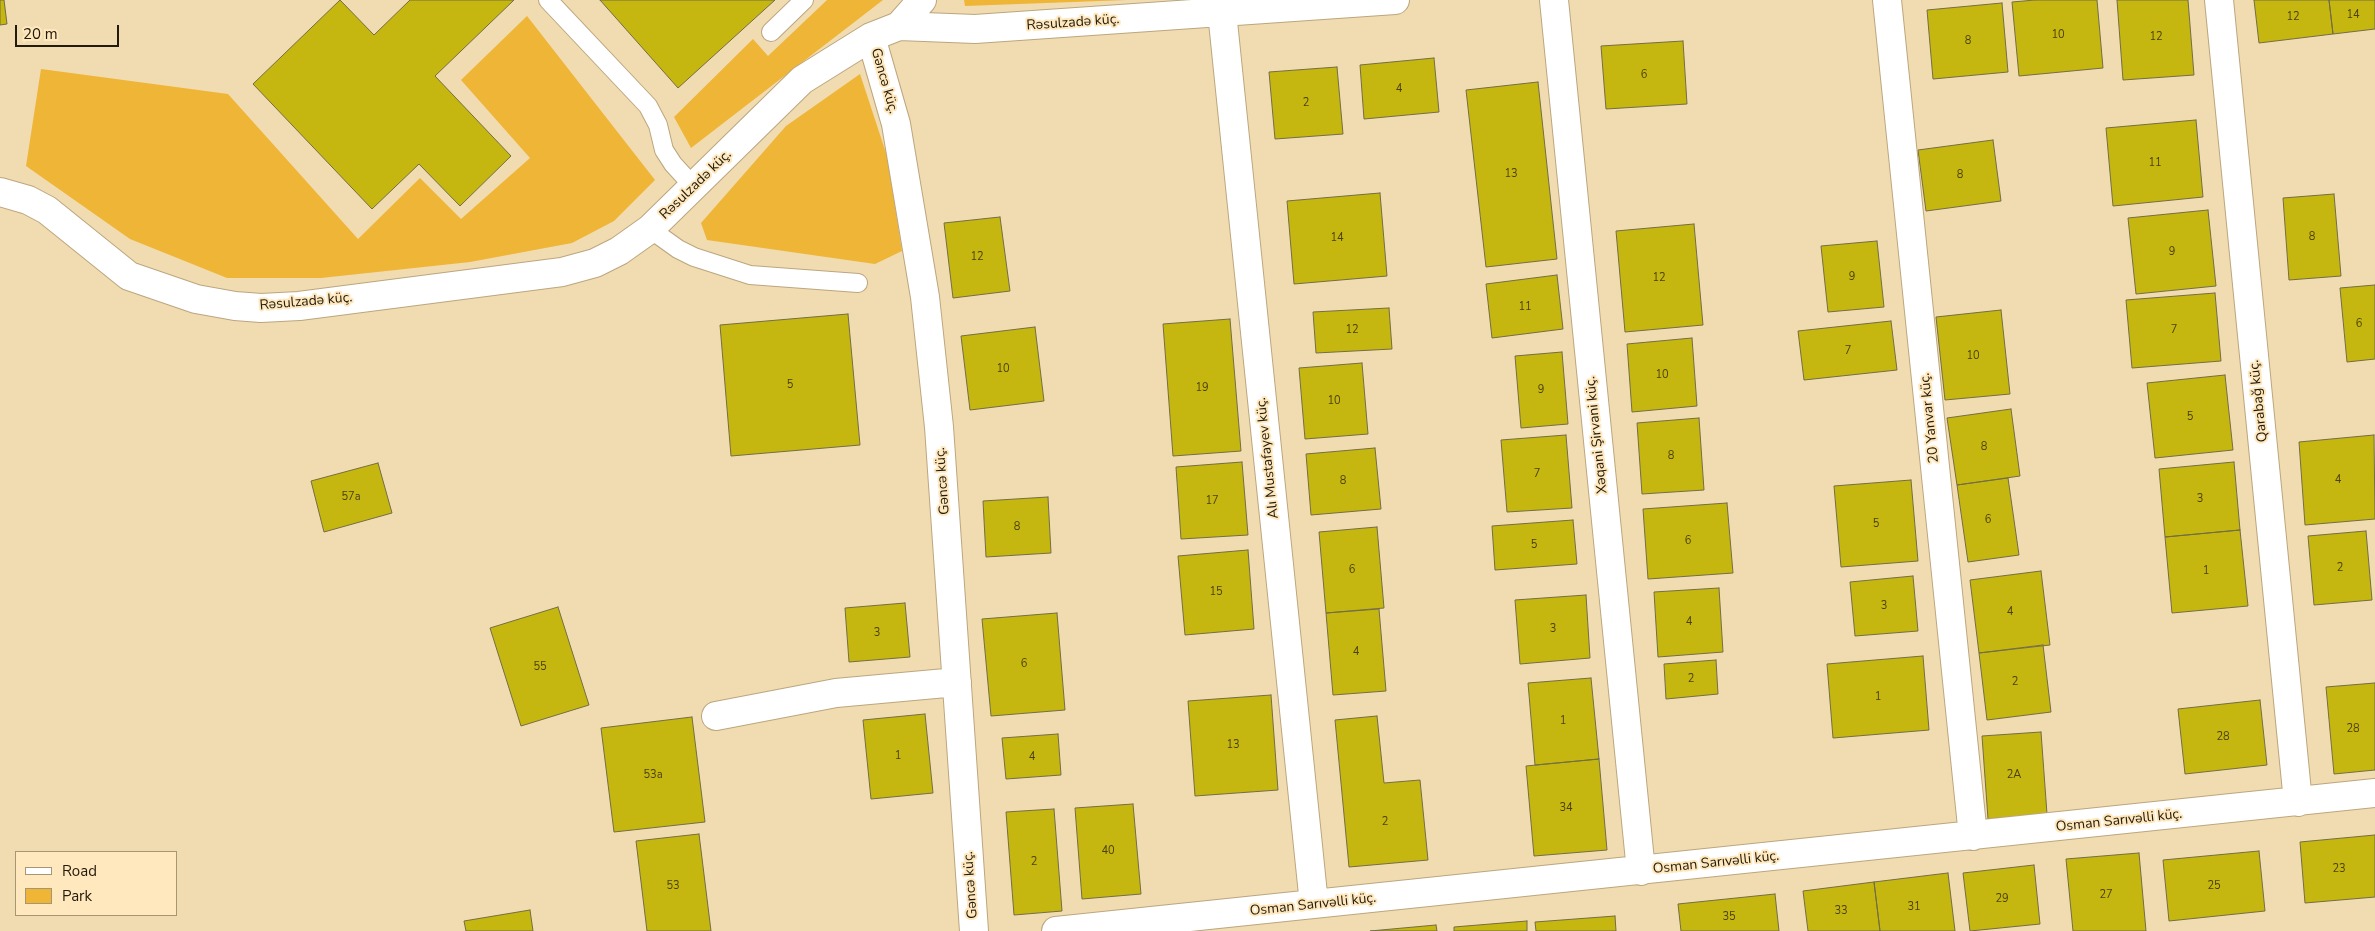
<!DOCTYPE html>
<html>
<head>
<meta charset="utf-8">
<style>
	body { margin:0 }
	#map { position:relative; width:2375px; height:931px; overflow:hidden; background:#f1dbb1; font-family:"Nunito Sans",sans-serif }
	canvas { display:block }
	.legend { position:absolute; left:15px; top:851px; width:162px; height:65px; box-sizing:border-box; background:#ffe8be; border:1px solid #a79676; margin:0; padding:6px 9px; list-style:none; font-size:15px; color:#221a0a }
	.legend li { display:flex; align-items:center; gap:10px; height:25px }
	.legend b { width:25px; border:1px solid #a79676 }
	.scale { position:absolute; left:15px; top:25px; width:104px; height:22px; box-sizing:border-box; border:2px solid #221a0a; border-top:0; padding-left:6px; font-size:15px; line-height:18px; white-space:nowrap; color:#221a0a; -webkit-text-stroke:4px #ffe8be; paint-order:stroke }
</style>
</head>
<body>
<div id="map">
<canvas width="2375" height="931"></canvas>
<ul class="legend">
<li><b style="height:6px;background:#fff"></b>Road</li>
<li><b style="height:14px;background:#eeb537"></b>Park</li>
</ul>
<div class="scale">20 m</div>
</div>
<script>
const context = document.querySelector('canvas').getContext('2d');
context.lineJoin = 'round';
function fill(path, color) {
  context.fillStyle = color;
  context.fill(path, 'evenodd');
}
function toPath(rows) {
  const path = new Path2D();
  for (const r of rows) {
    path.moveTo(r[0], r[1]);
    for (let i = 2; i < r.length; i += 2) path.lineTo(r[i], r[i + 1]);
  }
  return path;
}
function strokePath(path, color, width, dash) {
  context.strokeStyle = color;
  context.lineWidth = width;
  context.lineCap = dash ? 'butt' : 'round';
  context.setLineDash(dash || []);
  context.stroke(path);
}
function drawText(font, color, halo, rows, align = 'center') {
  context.font = font + ' "Nunito Sans",sans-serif';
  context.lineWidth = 4;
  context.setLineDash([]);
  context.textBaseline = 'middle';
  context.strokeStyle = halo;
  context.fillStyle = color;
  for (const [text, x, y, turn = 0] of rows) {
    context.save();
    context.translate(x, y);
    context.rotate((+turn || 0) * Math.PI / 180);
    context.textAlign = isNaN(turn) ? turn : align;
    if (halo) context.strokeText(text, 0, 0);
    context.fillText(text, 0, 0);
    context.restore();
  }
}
const green = toPath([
	[827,0,883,0,691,148,674,117,753,39,768,56],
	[964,0,1127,0,965,6],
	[527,16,655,180,614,221,572,243,470,262,321,278,227,278,130,239,26,166,41,69,228,94,358,239,420,178,461,219,530,158,461,80],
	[860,74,887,156,902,251,875,264,707,240,701,223,786,126]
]);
const building = toPath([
	[0,0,4,0,7,24,0,25,0,0],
	[340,0,374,35,410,0,514,0,435,76,511,156,460,206,419,164,372,209,253,84,340,0],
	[600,0,775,0,678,88,600,0],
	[2035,0,2097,0,2103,68,2019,76,2012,2,2035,0],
	[2117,0,2188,0,2194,75,2123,80,2117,0],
	[2254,0,2329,0,2333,34,2259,43,2254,0],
	[2329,0,2375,0,2375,29,2333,34,2329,0],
	[2002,3,2008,72,1933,79,1927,10,2002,3],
	[1683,41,1687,104,1606,109,1601,46,1683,41],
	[1434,58,1439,112,1364,119,1360,65,1434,58],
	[1337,67,1343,134,1275,139,1269,72,1337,67],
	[1538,82,1557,259,1486,267,1466,90,1538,82],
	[2196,120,2203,197,2113,206,2106,128,2196,120],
	[1993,140,2001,201,1926,211,1918,150,1993,140],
	[1380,193,1387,276,1294,284,1287,201,1380,193],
	[2334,194,2341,276,2289,280,2283,198,2334,194],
	[2208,210,2216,286,2136,294,2128,218,2208,210],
	[1000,217,1010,291,953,298,944,223,1000,217],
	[1694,224,1703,325,1625,332,1616,231,1694,224],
	[1877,241,1884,307,1828,312,1821,246,1877,241],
	[1557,275,1563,329,1492,338,1486,284,1557,275],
	[2375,285,2375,359,2347,362,2340,288,2375,285],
	[2215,293,2221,361,2132,368,2126,300,2215,293],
	[1389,308,1392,349,1316,353,1313,312,1389,308],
	[2001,310,2010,394,1945,400,1936,317,2001,310],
	[848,314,860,445,731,456,720,325,848,314],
	[1230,319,1241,451,1173,456,1163,324,1230,319],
	[1891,321,1897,370,1804,380,1798,331,1891,321],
	[1035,327,1044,401,970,410,961,336,1035,327],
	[1692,338,1697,406,1632,412,1627,344,1692,338],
	[1562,352,1568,424,1521,428,1515,356,1562,352],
	[1362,363,1368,434,1305,439,1299,368,1362,363],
	[2225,375,2233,450,2155,458,2147,383,2225,375],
	[2011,409,2020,476,1957,485,1947,418,2011,409],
	[1699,418,1704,490,1642,494,1637,423,1699,418],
	[1566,435,1572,508,1507,512,1501,440,1566,435],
	[2374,435,2375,519,2305,525,2299,442,2374,435],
	[1375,448,1381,509,1311,515,1306,454,1375,448],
	[1242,462,1248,535,1181,539,1176,467,1242,462],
	[2234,462,2240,530,2165,537,2159,469,2234,462],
	[378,463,392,513,324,532,311,481,378,463],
	[2008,478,2019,555,1968,562,1957,485,2008,478],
	[1911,480,1918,561,1841,567,1834,486,1911,480],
	[1048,497,1051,553,986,557,983,501,1048,497],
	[1727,503,1733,573,1648,579,1643,509,1727,503],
	[1573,520,1577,564,1495,570,1492,526,1573,520],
	[1377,527,1384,608,1326,613,1319,532,1377,527],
	[2240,530,2248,606,2172,613,2165,537,2240,530],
	[2366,531,2372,600,2314,605,2308,536,2366,531],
	[1248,550,1254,629,1185,635,1178,556,1248,550],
	[2041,571,2050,645,1979,653,1970,580,2041,571],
	[1913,576,1918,631,1855,636,1850,582,1913,576],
	[1719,588,1723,652,1658,657,1654,592,1719,588],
	[1586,595,1590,658,1520,664,1515,600,1586,595],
	[905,603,910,657,849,662,845,608,905,603],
	[558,607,589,705,521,726,490,628,558,607],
	[1379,609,1386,691,1333,695,1326,613,1379,609],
	[1057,613,1065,710,991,716,982,619,1057,613],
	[2043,645,2051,712,1987,720,1979,653,2043,645],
	[1923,656,1929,730,1833,738,1827,664,1923,656],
	[1716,660,1718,694,1666,699,1664,664,1716,660],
	[1591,678,1599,759,1535,765,1528,683,1591,678],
	[2375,683,2375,770,2334,774,2326,687,2375,683],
	[1271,695,1278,790,1195,796,1188,701,1271,695],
	[2260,700,2267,765,2185,774,2178,709,2260,700],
	[925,714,933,793,871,799,863,720,925,714],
	[1377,716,1384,783,1420,780,1428,860,1349,867,1335,720,1377,716],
	[692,717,705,822,614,832,601,728,692,717],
	[2041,732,2047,814,1988,819,1982,736,2041,732],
	[1058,734,1061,775,1006,779,1002,738,1058,734],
	[1599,759,1607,850,1534,856,1526,766,1599,759],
	[1133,804,1141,894,1082,899,1075,808,1133,804],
	[1054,809,1062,911,1014,915,1006,812,1054,809],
	[699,834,711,931,647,931,636,841,699,834],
	[2375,835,2375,897,2305,903,2300,842,2375,835],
	[2259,851,2265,911,2169,921,2163,860,2259,851],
	[2139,853,2146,931,2073,931,2066,859,2139,853],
	[2034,865,2040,924,1970,931,1963,873,2034,865],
	[1948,873,1955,931,1880,931,1874,882,1948,873],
	[1874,882,1880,931,1808,931,1803,891,1874,882],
	[1775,894,1779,931,1681,931,1678,904,1775,894],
	[530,910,533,931,466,931,464,921,530,910],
	[1615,916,1616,931,1536,931,1535,922,1615,916],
	[1527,921,1527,931,1454,931,1454,927,1527,921],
	[1436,925,1437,931,1370,931,1436,925]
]);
const service = toPath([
	[548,0,648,106,658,125,664,150,673,164,694,187],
	[771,32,804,0],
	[650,229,678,249,694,257,750,275,858,283]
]);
const minor = toPath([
	[1554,0,1641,871],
	[1887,0,1973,836],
	[2219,0,2298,802],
	[1222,12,1314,904],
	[899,26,922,0],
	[871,37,896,124,925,297,939,427,974,931],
	[0,192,28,200,47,210,129,276,196,299,235,306,261,308,299,306,562,272,595,263,619,251,650,229,802,80,871,37,899,26,975,29,1395,0],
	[716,716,836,693,957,682],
	[1056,931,2375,793]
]);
const numberNames = [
	["14",2353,15],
	["12",2293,17],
	["10",2058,35],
	["12",2156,37],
	["8",1968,41],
	["6",1644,75],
	["4",1399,89],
	["2",1306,103],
	["11",2155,163],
	["13",1511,174],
	["8",1960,175],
	["8",2312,237],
	["14",1337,238],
	["9",2172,252],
	["12",977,257],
	["9",1852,277],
	["12",1659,278],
	["11",1525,307],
	["6",2359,324],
	["12",1352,330],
	["7",2174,330],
	["7",1848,351],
	["10",1973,356],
	["10",1003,369],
	["10",1662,375],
	["5",790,385],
	["19",1202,388],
	["9",1541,390],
	["10",1334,401],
	["5",2190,417],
	["8",1984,447],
	["8",1671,456],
	["7",1537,474],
	["4",2338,480],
	["8",1343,481],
	["57a",351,497],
	["3",2200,499],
	["17",1212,501],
	["6",1988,520],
	["5",1876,524],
	["8",1017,527],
	["6",1688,541],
	["5",1534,545],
	["2",2340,568],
	["6",1352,570],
	["1",2206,571],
	["15",1216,592],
	["3",1884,606],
	["4",2010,612],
	["4",1689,622],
	["3",1553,629],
	["3",877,633],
	["4",1356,652],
	["6",1024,664],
	["55",540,667],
	["2",1691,679],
	["2",2015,682],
	["1",1878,697],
	["1",1563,721],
	["28",2353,729],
	["28",2223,737],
	["13",1233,745],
	["1",898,756],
	["4",1032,757],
	["53а",653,775],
	["2A",2014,775],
	["34",1566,808],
	["2",1385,822],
	["40",1108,851],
	["2",1034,862],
	["23",2339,869],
	["53",673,886],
	["25",2214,886],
	["27",2106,895],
	["29",2002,899],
	["31",1914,907],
	["33",1841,911],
	["35",1729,917]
];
const streetNames = [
	["Rəsulzadə küç.",1073,23,-4],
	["Gəncə küç.",884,81,74],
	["Rəsulzadə küç.",696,185,-44],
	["Rəsulzadə küç.",306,302,-5],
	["Qarabağ küç.",2259,401,-96],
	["20 Yanvar küç.",1930,418,-96],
	["Xəqani Şirvani küç.",1597,435,-96],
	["Alı Mustafayev küç.",1268,458,-96],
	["Gəncə küç.",943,481,-94],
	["Osman Sarıvəlli küç.",2119,821,-6],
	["Osman Sarıvəlli küç.",1716,863,-6],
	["Gəncə küç.",971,885,-94],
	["Osman Sarıvəlli küç.",1313,905,-6]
];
fill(green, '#eeb537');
fill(building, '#c6b610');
strokePath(building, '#726e44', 1);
strokePath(service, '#bca67e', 20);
strokePath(minor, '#bca67e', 30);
strokePath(service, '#fff', 18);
strokePath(minor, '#fff', 28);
drawText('11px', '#4b410c', null, numberNames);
drawText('14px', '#221a0a', '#ffe8be', streetNames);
</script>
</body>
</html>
